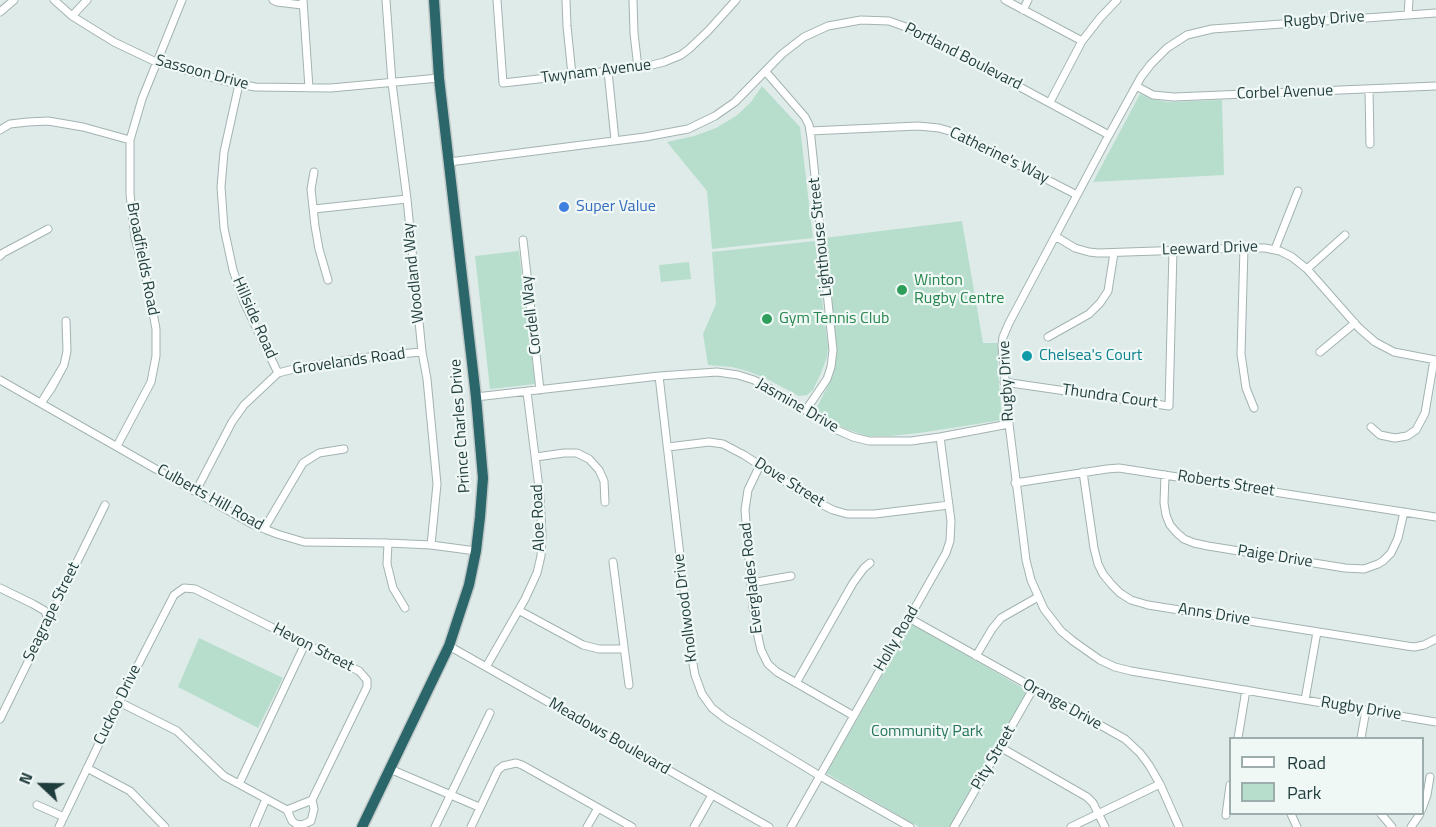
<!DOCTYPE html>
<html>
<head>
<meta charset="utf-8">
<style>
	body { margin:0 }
	#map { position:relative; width:1436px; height:827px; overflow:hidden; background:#dfebe9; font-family:"Titillium Web",sans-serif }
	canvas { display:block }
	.legend { position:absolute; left:1229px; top:737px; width:195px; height:78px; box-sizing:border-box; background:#f0f8f6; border:2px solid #9cadac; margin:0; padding:8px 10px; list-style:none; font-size:18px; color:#1f3c3c }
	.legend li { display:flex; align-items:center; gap:12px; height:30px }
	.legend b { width:30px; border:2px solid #9cadac }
	.north { position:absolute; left:12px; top:755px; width:60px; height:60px; -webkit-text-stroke:4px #f0f8f6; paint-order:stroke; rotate:292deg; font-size:16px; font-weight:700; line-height:24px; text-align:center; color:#1f3c3c }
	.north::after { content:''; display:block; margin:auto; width:21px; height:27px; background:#1f3c3c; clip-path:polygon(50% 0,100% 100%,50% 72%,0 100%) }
</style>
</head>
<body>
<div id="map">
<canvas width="1436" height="827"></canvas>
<ul class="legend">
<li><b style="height:8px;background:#fff"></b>Road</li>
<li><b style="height:16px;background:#b7decc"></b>Park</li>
</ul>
<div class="north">N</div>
</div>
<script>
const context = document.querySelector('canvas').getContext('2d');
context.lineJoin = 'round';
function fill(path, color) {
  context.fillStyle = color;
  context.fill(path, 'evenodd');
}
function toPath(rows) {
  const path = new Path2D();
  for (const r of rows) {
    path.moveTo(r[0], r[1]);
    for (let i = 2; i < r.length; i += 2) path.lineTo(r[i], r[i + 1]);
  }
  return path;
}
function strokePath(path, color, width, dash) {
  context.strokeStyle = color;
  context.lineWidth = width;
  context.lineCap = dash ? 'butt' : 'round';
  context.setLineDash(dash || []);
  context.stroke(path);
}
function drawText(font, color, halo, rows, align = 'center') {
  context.font = font + ' "Titillium Web",sans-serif';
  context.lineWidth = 4.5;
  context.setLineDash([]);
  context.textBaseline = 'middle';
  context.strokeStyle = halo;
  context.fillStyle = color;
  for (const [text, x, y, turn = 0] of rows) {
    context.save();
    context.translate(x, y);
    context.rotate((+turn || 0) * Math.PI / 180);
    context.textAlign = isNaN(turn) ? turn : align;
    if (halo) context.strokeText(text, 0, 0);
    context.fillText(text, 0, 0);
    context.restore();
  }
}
const green = toPath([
	[762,86,800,127,813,238,712,249,707,191,667,142,694,136,716,128,736,116,751,102],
	[1140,94,1151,99,1168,102,1222,100,1224,175,1093,182],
	[962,221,983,343,998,343,998,371,1002,420,919,433,889,436,866,436,844,428,815,411,833,376,837,352,824,238],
	[815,241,828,347,827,357,821,373,813,390,807,395,799,396,767,379,750,372,732,367,708,365,703,334,716,304,712,252],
	[519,251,535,384,490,389,475,256],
	[689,262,691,279,661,282,659,265],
	[912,624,1028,691,950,827,919,827,826,773],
	[199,638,283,678,258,728,178,687]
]);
const minor = toPath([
	[54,0,72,16,114,42,156,62,225,81,255,87,331,88,439,78],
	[273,0,277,2,302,5],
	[303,0,309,88],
	[386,0,392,83,407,199,422,352,427,379,437,484,431,545],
	[497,0,503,83,644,67,664,62,681,55,689,49,708,31,736,0],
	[566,0,567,26,572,75],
	[633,0,634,33,638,68],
	[1005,0,1082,41],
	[1023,10,1028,0],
	[0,12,14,0],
	[1436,13,1212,29,1187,35,1167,48,1151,64,1141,77,1109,135,1009,323,1003,337,1002,346,1009,424,1026,560,1031,580,1044,609,1061,631,1073,641,1100,660,1115,667,1131,671,1436,722],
	[1408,15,1409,0],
	[72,16,87,0],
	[608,71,615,140],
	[766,72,805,117,809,125,811,138,833,350,831,367,827,379,806,410],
	[239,84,224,152,221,187,224,228,233,270,244,302,278,373],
	[1136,86,1153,95,1174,97,1436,86],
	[1369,89,1370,144],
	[1050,102,1082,41,1100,18,1117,0],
	[0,130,10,124,28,122,48,121,83,127,130,140],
	[810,131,918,126,939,128,956,133,1077,195],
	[449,162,645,137,688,129,715,116,735,102,782,54,804,37,828,26,861,20,889,21,914,30,1109,135],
	[314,172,311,189,315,226,319,249,328,280],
	[314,209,407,199],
	[1055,236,1075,248,1089,252,1098,253,1244,248,1265,248,1280,251,1292,257,1307,269,1359,328,1375,342,1394,352,1436,360],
	[523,240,540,390],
	[1244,248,1241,354,1246,388,1254,408],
	[1275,249,1298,191],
	[0,256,3,253,48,229],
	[1307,269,1345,235],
	[66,321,67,351,64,365,41,403,51,389,64,365,67,351],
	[1048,337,1089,314,1100,303,1108,291,1114,253],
	[1320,352,1355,323],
	[659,376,692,658,695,675,702,694,712,708,726,719,820,776,910,827],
	[0,380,252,524,277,534,304,542,388,543,431,545,476,551],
	[1004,382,1169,406,1173,250],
	[476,397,659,376,717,372,738,375,754,380,771,389,837,430,853,437,869,441,911,441,940,437,1009,424],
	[1371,427,1380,435,1395,438,1407,436,1416,430,1425,413,1434,360],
	[117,446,151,382,156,356,156,329,148,285,135,238,130,194,130,140,142,99,182,0],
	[668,447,709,442,723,444,744,455,817,502,833,510,847,514,875,514,949,505],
	[536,457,564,453,577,453,589,459,599,470,604,481,605,502],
	[760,465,748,490,745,510,753,608,757,632,761,650,768,664,777,672,854,716],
	[1083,472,1094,548,1098,564,1103,574,1112,585,1120,593,1131,600,1148,605,1407,646,1414,647,1424,645,1436,639],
	[1165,475,1164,503,1166,515,1170,525,1177,533,1184,539,1194,543,1208,546,1345,568,1364,569,1378,564,1383,561,1391,553,1398,538,1404,512],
	[1015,483,1107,469,1119,468,1436,517],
	[196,491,232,422,244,405,278,373,302,367,376,356,422,352],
	[264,529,303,463,319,453,344,449],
	[388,543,387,564,393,588,405,608],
	[613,562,629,685],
	[751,583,791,576],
	[0,588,33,604,45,611,48,620],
	[520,611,583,645,599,649,624,649],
	[909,618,1125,739,1140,753,1149,765,1160,784,1179,827],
	[449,646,769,827],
	[976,656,992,629,1001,618,1038,597],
	[486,667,525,599,537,573,541,556,542,534,540,496,527,392],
	[796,683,853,583,864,568,870,563],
	[1305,700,1317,632],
	[119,702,177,731,224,776,287,810,312,800],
	[0,719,105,505],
	[1238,738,1246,690],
	[1361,738,1366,710],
	[1000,747,1087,797,1093,803,1105,827],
	[87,768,130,791,165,827],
	[390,769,479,807],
	[239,784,305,644],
	[37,805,64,817],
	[1422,809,1427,795,1430,777],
	[1291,814,1297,827],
	[1381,814,1392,827],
	[1226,815,1230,785],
	[59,827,119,702,174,595,184,588,195,589,359,671,367,680,367,687,312,800,314,809,311,821,302,825,296,824,292,821,287,810],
	[254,827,266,799],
	[435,827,490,713],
	[471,827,498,770,503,766,516,763,522,765,632,827],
	[587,827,598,808],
	[694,827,712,795],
	[791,827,946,553,950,541,951,521,940,437],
	[954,827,1033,689],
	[1071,827,1160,784],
	[1411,827,1420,814]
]);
const highway = toPath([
	[362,827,449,646,469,585,476,551,480,517,483,478,476,397,439,78,434,0]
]);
const markers = [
	[564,207,6,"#3f7fe0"],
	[902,290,6,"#2e9e5b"],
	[767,319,6,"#2e9e5b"],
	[1027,356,6,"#0f9aa8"]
];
const streetNames = [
	["Rugby Drive",1324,20,-4],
	["Portland Boulevard",963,57,27],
	["Twynam Avenue",596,72,-7],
	["Sassoon Drive",202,73,15],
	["Corbel Avenue",1285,93,-2],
	["Catherine's Way",999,156,26],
	["Lighthouse Street",821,237,-96],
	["Leeward Drive",1210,249,-2],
	["Broadfields Road",142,259,79],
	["Woodland Way",414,273,-96],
	["Cordell Way",532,315,-97],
	["Hillside Road",254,318,66],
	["Grovelands Road",349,362,-8],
	["Rugby Drive",1007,381,-93],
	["Thundra Court",1110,397,8],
	["Jasmine Drive",797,406,30],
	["Prince Charles Drive",461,426,-94],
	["Dove Street",789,483,32],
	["Roberts Street",1226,484,9],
	["Culberts Hill Road",210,498,29],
	["Aloe Road",539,518,-92],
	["Paige Drive",1275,557,9],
	["Everglades Road",752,578,-96],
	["Knollwood Drive",686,608,-97],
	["Seagrape Street",52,612,-64],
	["Anns Drive",1214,615,9],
	["Holly Road",897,639,-60],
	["Hevon Street",313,648,27],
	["Cuckoo Drive",118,705,-64],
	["Orange Drive",1062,705,29],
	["Rugby Drive",1361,709,9],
	["Meadows Boulevard",609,737,30],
	["Pity Street",994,758,-60]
];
const shopNames = [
	["Super Value",576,207]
];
const leisureNames = [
	["Winton",914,281],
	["Rugby Centre",914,299],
	["Gym Tennis Club",779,319]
];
const cultureNames = [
	["Chelsea's Court",1039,356]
];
const parkNames = [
	["Community Park",927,732]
];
fill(green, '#b7decc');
strokePath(minor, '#a2b3b2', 9);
strokePath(highway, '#c0c8c8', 13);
strokePath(minor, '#fff', 7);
strokePath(highway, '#2a666a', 10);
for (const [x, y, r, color] of markers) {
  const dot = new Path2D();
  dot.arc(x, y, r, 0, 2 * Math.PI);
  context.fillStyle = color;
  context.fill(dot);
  strokePath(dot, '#f0f8f6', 2);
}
drawText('16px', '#1f3c3c', '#f0f8f6', streetNames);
drawText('16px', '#366cbe', '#f0f8f6', shopNames, 'left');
drawText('16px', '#27864d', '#f0f8f6', leisureNames, 'left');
drawText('16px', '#0d838f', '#f0f8f6', cultureNames, 'left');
drawText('16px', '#27755b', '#f0f8f6', parkNames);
</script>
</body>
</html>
